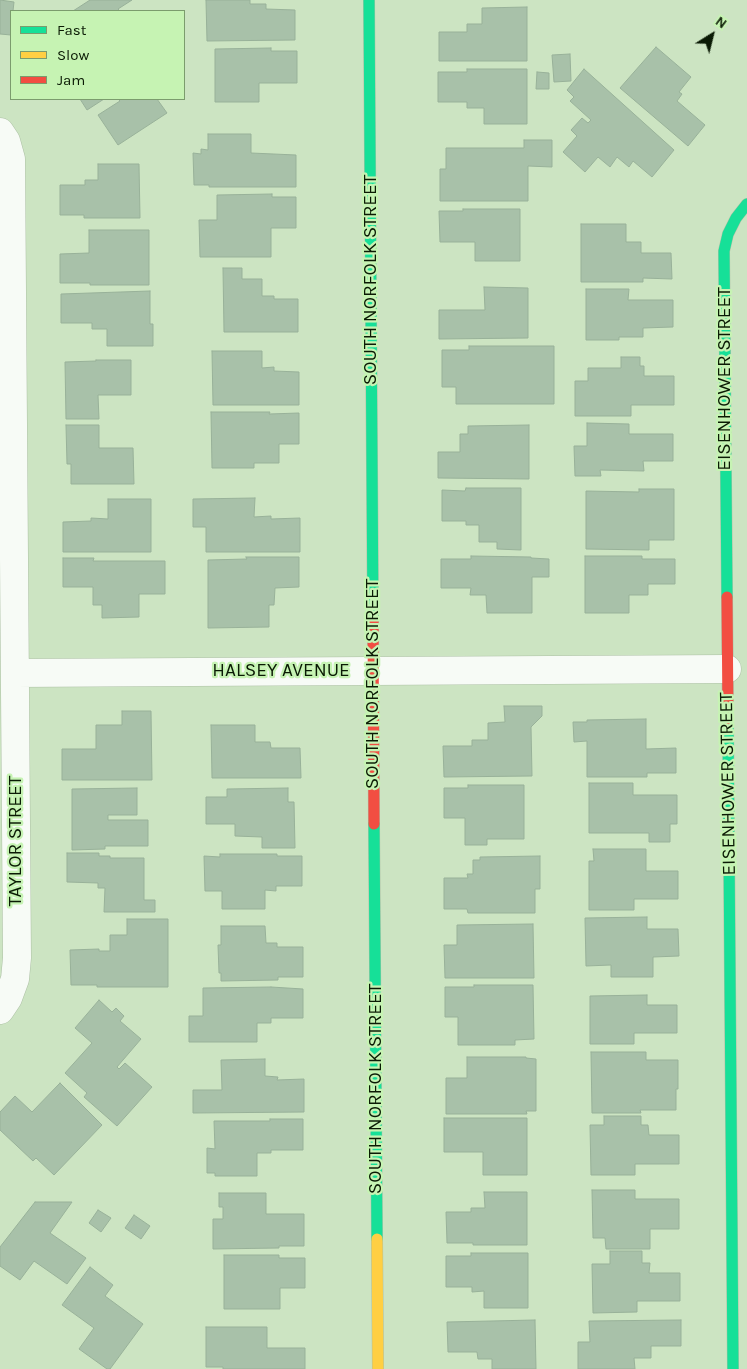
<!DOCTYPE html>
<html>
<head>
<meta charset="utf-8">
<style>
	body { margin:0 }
	#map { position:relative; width:747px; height:1369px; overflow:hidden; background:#cce4c2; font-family:Karla,sans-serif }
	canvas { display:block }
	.legend { position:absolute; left:10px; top:10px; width:175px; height:90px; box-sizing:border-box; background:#c6f3b3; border:1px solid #7b9c6d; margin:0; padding:6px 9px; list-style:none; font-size:15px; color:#0a1a04 }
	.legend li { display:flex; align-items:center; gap:10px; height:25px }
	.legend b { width:25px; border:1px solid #7b9c6d }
	.north { position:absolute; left:687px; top:10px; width:50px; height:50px; -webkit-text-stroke:4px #c6f3b3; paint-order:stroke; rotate:36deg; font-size:14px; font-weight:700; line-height:20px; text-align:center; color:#0a1a04 }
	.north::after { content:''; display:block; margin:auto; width:18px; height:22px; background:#0a1a04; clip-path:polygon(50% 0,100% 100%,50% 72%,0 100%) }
</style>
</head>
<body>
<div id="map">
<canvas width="747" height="1369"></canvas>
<ul class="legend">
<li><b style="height:6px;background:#16e098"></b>Fast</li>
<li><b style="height:6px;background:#ffcf43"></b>Slow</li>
<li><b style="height:6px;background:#f24e42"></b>Jam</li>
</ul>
<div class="north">N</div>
</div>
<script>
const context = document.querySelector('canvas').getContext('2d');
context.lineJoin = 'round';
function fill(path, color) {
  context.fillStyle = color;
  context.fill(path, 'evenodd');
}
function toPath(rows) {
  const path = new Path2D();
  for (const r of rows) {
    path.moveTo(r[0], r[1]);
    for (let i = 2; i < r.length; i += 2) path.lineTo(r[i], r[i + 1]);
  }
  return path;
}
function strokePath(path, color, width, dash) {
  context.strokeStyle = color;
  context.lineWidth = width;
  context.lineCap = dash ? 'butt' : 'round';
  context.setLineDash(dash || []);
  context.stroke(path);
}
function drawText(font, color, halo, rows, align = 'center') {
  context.font = font + ' Karla,sans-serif';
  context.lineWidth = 4.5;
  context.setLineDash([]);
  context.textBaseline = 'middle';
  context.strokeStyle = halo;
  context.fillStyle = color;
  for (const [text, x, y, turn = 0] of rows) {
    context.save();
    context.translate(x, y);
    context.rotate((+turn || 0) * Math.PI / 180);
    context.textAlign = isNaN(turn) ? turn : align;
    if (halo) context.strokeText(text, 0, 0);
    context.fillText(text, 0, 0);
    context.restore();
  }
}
const building = toPath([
	[0,0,14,2,13,11,11,11,11,35,0,34,0,0],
	[90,0,132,0,118,9,120,11,73,11,90,0],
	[206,0,250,0,250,4,266,4,266,9,295,10,295,40,207,41,206,0],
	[527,7,527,61,439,61,439,32,467,32,467,24,482,24,482,8,527,7],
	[656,47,691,77,679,92,682,94,677,101,705,125,688,146,620,88,656,47],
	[271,48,271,51,297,51,297,83,259,83,259,102,215,102,215,49,271,48],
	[570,54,571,81,554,82,552,55,570,54],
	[467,69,527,69,527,124,484,124,484,108,467,108,467,102,438,102,438,72,467,72,467,69],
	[584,69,674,150,652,177,633,161,629,167,617,157,610,167,598,157,585,172,563,152,577,136,571,130,582,118,588,123,591,120,570,101,574,97,567,90,584,69],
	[537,72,549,73,549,89,536,89,537,72],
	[80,99,104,99,87,110,80,99],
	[118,99,157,99,167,113,118,145,98,115,120,101,118,99],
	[208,134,251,134,251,153,296,155,296,187,209,187,209,185,194,185,193,153,201,154,201,149,208,150,208,134],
	[524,140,552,140,552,167,528,166,528,201,440,201,440,169,446,169,446,148,524,148,524,140],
	[98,164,139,164,140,218,84,218,84,215,60,215,60,185,85,185,85,180,98,180,98,164],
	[272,194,272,197,296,197,296,228,271,228,271,257,200,257,199,220,217,220,217,195,272,194],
	[463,209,520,209,520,261,475,261,475,242,440,242,439,211,463,211,463,209],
	[581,224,626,224,626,242,641,242,641,253,671,253,672,279,643,278,643,282,581,282,581,224],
	[89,230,149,230,149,285,90,285,90,283,60,283,60,254,89,253,89,230],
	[223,268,242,268,242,279,262,279,262,296,274,296,274,299,298,299,298,332,224,332,223,268],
	[484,287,528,288,528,338,439,339,439,310,485,310,484,287],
	[586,289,629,289,628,300,673,300,673,327,643,328,643,337,619,337,619,340,586,340,586,289],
	[150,291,150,324,153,324,153,346,107,346,107,329,92,329,92,323,61,323,61,294,150,291],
	[469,346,554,346,554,404,456,404,456,387,442,387,442,350,469,350,469,346],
	[212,351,262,351,262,368,274,367,274,371,299,372,299,405,213,405,212,351],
	[621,357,640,357,640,366,644,366,644,376,674,376,674,405,631,405,631,416,575,416,575,381,588,381,588,368,621,368,621,357],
	[96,360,131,360,131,395,98,395,99,419,66,419,65,362,96,361,96,360],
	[211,412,270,412,269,414,299,413,299,444,279,444,279,463,254,463,254,468,212,468,211,412],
	[587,423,629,424,629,434,673,434,673,461,643,461,644,471,600,470,601,476,575,476,574,446,587,446,587,423],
	[66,425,99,425,99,448,133,448,134,484,71,484,71,464,67,464,66,425],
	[529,425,529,479,438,478,438,452,460,452,460,434,468,434,468,426,529,425],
	[466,488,521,488,521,550,497,549,497,542,479,542,479,525,466,525,466,521,442,521,442,490,465,491,466,488],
	[639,489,674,489,674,540,649,540,649,550,586,549,586,491,639,492,639,489],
	[255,498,254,517,271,516,271,519,300,518,300,552,206,552,206,527,193,527,193,499,255,498],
	[108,499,151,499,151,552,63,552,63,522,91,521,91,518,108,519,108,499],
	[471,556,531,557,531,558,549,559,549,577,532,577,532,613,487,613,486,595,470,595,471,588,441,588,441,559,471,559,471,556],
	[585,556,642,556,642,559,675,559,675,584,648,584,648,595,629,595,629,613,585,613,585,556],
	[246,557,299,557,299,587,275,588,274,605,269,605,269,627,208,628,208,560,247,559,246,557],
	[63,558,94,558,93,561,165,561,165,594,139,594,139,617,102,618,102,605,93,605,93,587,63,587,63,558],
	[504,706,542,706,542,716,531,727,532,776,444,777,443,746,472,746,472,740,488,740,488,723,505,722,504,706],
	[122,711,151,711,152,780,62,780,62,749,96,749,96,725,122,725,122,711],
	[646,719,646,749,676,748,676,773,647,773,647,777,587,777,587,741,574,742,573,722,587,722,587,720,646,719],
	[211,725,255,725,255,742,270,742,271,748,300,748,301,778,212,778,211,725],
	[589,783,633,783,633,795,677,795,677,824,670,824,670,842,649,842,649,833,589,833,589,783],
	[468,785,524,785,524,839,487,839,487,845,465,845,465,818,444,818,444,788,468,788,468,785],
	[137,788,137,815,108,815,108,820,148,820,148,846,105,846,105,849,72,850,72,789,137,788],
	[288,788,288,802,294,802,295,848,262,848,262,837,235,836,235,824,206,824,206,797,227,797,227,789,288,788],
	[593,849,646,849,646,871,678,871,678,899,634,899,634,910,589,910,589,861,594,861,593,849],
	[67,853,99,853,99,856,110,856,110,858,144,858,144,900,155,900,155,912,104,912,105,888,98,888,98,883,67,882,67,853],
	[220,854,277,854,277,856,302,856,302,886,276,886,276,891,265,890,265,909,222,909,222,891,205,891,204,856,220,857,220,854],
	[540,856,540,889,535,889,535,913,468,913,467,909,444,909,444,878,468,878,467,874,473,874,473,860,480,860,480,857,540,856],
	[647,917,647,929,678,929,679,956,653,957,653,977,611,977,611,965,586,966,585,918,647,917],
	[127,919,168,919,168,987,97,987,97,985,71,985,70,950,99,949,99,951,110,951,110,935,127,935,127,919],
	[533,924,534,978,445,978,444,945,457,945,457,925,533,924],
	[221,926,265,926,266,943,277,943,277,947,303,947,303,977,278,977,278,980,221,981,221,973,219,973,218,945,221,945,221,926],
	[474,985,533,985,534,1039,515,1040,515,1045,458,1045,458,1017,445,1017,445,987,474,987,474,985],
	[271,987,303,989,303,1018,271,1018,271,1023,257,1023,257,1042,189,1042,189,1016,203,1016,203,988,271,987],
	[647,995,647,1005,677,1005,677,1033,634,1033,634,1044,590,1044,590,996,647,995],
	[99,1000,112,1012,116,1008,124,1016,120,1021,141,1039,117,1067,119,1069,125,1063,152,1087,117,1126,84,1097,87,1093,65,1073,92,1043,75,1028,99,1000],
	[591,1052,646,1052,646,1060,678,1060,678,1089,676,1089,676,1110,640,1110,641,1113,592,1113,591,1052],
	[467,1057,526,1057,526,1058,536,1059,536,1111,526,1111,527,1114,446,1114,446,1078,467,1078,467,1057],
	[265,1059,265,1076,278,1077,277,1080,304,1079,304,1112,193,1113,193,1090,222,1090,221,1060,265,1059],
	[60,1083,102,1125,54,1175,36,1158,33,1161,0,1130,0,1112,15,1096,32,1112,60,1083],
	[604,1116,641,1116,641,1125,648,1125,649,1135,679,1135,679,1164,635,1164,635,1175,591,1175,590,1125,604,1125,604,1116],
	[444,1118,527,1118,527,1175,483,1175,483,1152,444,1152,444,1118],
	[270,1119,303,1119,303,1150,271,1150,271,1153,257,1153,257,1176,215,1176,215,1173,207,1173,207,1148,215,1149,214,1121,270,1121,270,1119],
	[592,1190,635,1190,635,1199,679,1199,679,1229,650,1229,650,1249,606,1249,605,1238,593,1238,592,1190],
	[484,1192,527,1192,527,1245,473,1245,473,1243,447,1243,446,1212,471,1212,471,1208,485,1208,484,1192],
	[219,1193,266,1193,266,1214,304,1214,304,1246,279,1246,279,1248,213,1249,213,1219,223,1219,223,1207,219,1207,219,1193],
	[35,1202,72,1202,50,1233,86,1258,67,1284,34,1261,20,1280,0,1266,0,1247,35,1202],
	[98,1210,111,1218,101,1232,89,1223,98,1210],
	[134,1215,150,1226,141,1239,125,1228,134,1215],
	[610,1251,642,1251,642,1263,650,1263,649,1273,680,1273,680,1301,637,1301,637,1312,593,1313,592,1264,610,1264,610,1251],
	[471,1253,528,1253,528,1308,484,1308,484,1291,472,1292,472,1287,446,1287,446,1256,471,1256,471,1253],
	[224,1255,279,1255,279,1258,305,1258,305,1288,280,1288,280,1309,224,1309,224,1255],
	[90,1267,113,1285,105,1296,143,1324,110,1369,107,1369,79,1349,94,1328,62,1305,90,1267],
	[535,1320,536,1369,492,1369,492,1359,478,1359,477,1352,448,1352,447,1322,535,1320],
	[681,1320,681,1346,651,1346,651,1358,634,1358,635,1369,578,1369,578,1342,590,1342,589,1321,681,1320],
	[206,1327,267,1327,267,1348,305,1348,305,1369,223,1369,223,1367,206,1367,206,1327]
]);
const street = toPath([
	[0,132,6,141,11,159,17,958,15,979,8,998,0,1010],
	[15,673,727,669]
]);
const fast = toPath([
	[369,0,373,620],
	[727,597,724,251,728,234,736,218,747,204],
	[728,719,733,1369],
	[374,824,377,1239]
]);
const slow = toPath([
	[377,1239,378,1369]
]);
const jam = toPath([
	[727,597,728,719],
	[373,620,374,824]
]);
const streetNames = [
	["SOUTH NORFOLK STREET",371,280,-90],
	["EISENHOWER STREET",725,379,-90],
	["HALSEY AVENUE",281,671],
	["SOUTH NORFOLK STREET",373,684,-90],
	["EISENHOWER STREET",728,784,-91],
	["TAYLOR STREET",16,841,-90],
	["SOUTH NORFOLK STREET",376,1089,-90]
];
fill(building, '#a8c1a9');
strokePath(building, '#98b199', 1);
strokePath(street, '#adc0a5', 29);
strokePath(fast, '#adc0a5', 12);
strokePath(slow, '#adc0a5', 12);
strokePath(jam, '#adc0a5', 12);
strokePath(street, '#f7fbf6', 28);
strokePath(fast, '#16e098', 11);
strokePath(slow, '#ffcf43', 11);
strokePath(jam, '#f24e42', 11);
drawText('19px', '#0a1a04', '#c6f3b3', streetNames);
</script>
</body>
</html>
